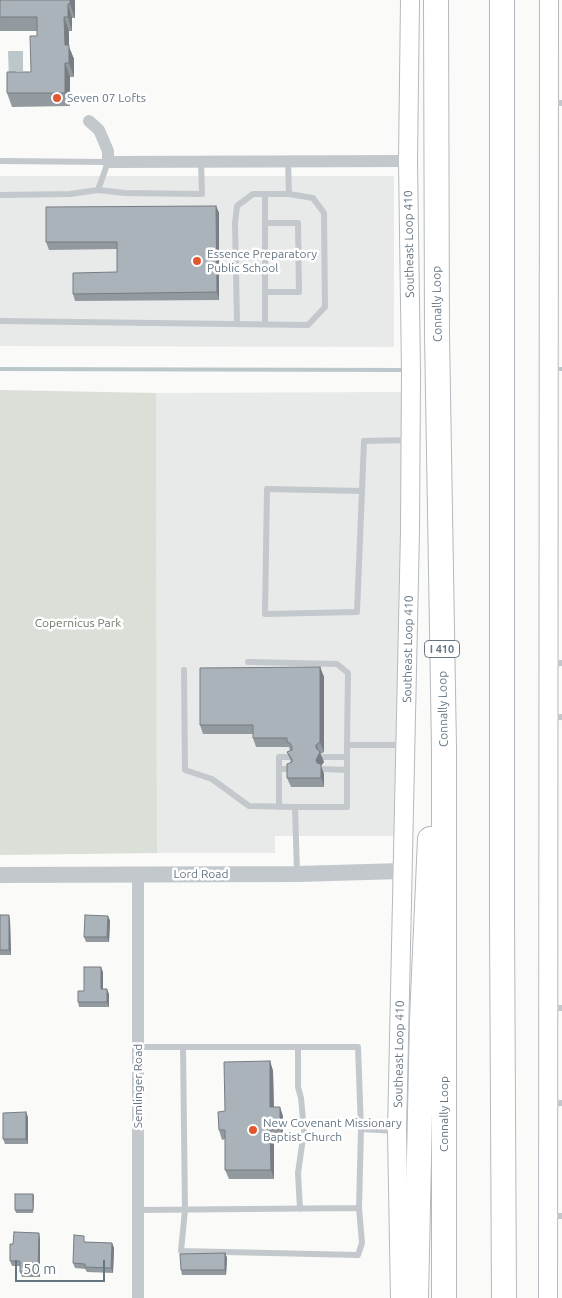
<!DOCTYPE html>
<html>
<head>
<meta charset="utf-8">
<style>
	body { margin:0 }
	#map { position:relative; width:562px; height:1298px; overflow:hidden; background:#fafaf8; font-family:Ubuntu,sans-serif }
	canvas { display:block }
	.scale { position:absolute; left:15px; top:1260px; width:90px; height:22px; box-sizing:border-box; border:2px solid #657683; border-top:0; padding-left:6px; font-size:15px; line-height:18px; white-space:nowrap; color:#657683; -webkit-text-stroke:4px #fff; paint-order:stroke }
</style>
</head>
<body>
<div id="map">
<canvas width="562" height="1298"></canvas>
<div class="scale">50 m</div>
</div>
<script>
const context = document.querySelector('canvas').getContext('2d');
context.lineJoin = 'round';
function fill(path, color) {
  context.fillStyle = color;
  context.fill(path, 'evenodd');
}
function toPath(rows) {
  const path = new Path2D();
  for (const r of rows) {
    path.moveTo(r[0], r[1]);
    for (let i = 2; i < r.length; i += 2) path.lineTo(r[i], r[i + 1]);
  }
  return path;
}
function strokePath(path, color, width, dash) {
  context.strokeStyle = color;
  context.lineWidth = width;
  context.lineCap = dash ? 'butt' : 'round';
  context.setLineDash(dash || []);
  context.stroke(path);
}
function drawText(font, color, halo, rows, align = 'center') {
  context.font = font + ' Ubuntu,sans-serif';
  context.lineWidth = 5;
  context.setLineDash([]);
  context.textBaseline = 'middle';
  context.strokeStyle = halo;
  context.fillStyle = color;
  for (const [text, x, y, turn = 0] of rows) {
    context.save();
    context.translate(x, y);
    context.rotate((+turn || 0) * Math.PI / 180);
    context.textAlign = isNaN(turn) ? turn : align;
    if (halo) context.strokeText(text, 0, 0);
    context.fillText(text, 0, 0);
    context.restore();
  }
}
const built = toPath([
	[0,176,394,176,394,347,0,346],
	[403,392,404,836,275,836,275,853,157,853,156,393]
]);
const green = toPath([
	[0,390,156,393,157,853,0,855]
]);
const water = toPath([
	[8,51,23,51,23,71,16,71,16,80,9,80]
]);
const stream = toPath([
	[0,369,404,370],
	[560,369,562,369]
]);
const service = toPath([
	[550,102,562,103],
	[0,161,108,162,98,190],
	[0,195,70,194,98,190,125,193,202,194,201,161],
	[265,223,298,223,299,292,265,292],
	[0,321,308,325,325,307,324,213,313,198,289,194,288,161],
	[237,324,235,223,237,206,253,194,289,194],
	[265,324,265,194],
	[362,491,267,489,265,614,357,612,362,491,364,441,409,440],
	[248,662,337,664,348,673,347,745],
	[551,664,562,663],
	[184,670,185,770,212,779,249,806,295,807],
	[551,718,562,717],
	[324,757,347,757],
	[279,769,279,757,291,757],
	[324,769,347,770],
	[279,807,279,769,291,769],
	[297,873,295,807,347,807,347,745,404,745],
	[550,1008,562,1008],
	[138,1047,358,1047,361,1129,396,1131],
	[183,1047,185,1210,181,1251,358,1255,362,1243,359,1208],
	[298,1047,298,1087,301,1098,304,1131,298,1173,300,1209],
	[550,1104,562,1103],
	[138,1210,359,1208,361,1129],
	[550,1216,562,1216]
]);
const minor = toPath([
	[89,121,99,130,108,151,108,162,408,161],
	[138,1298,138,875]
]);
const tertiary = toPath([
	[0,875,297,874,402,871]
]);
const secondary = toPath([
	[400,1298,397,1131,410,531,411,373,408,161,410,0],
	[548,1298,549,0]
]);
const motorway = toPath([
	[436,0,437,334,444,749,444,1298],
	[502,0,502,918,504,1298],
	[416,1298,422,1019,430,839]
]);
const wall = toPath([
	[0,0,75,0,75,18,72,18,72,31,69,31,69,47,74,59,74,77,70,77,70,106,12,107,7,93,31,72,37,36,37,31,0,31],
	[216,206,219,213,219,300,75,301,73,294,117,272,117,249,49,250,46,242],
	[320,667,324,677,324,752,321,754,324,762,321,766,324,774,324,787,291,787,287,778,291,762,287,752,290,751,289,747,256,747,253,738,253,734,203,734,200,725],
	[0,915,10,920,11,955,0,955],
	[108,916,110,921,109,942,86,942,84,937],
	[103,972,103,989,109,994,109,1007,79,1007,78,1002,84,991],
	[270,1061,273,1071,274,1107,283,1116,283,1138,274,1139,274,1179,229,1179,225,1170,225,1139,222,1140,219,1130,225,1111],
	[28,1117,28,1144,5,1144,3,1139],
	[33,1194,34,1196,33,1213,16,1213,15,1210],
	[40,1238,40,1277,22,1277,20,1272,20,1266,12,1266,10,1261,13,1244],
	[86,1241,86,1242,112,1243,114,1248,113,1273,87,1272,85,1269,75,1268,73,1263],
	[225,1253,227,1258,226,1275,182,1275,181,1270]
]);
const shadedWall = toPath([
	[70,0,75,0,75,18,70,4],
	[68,4,72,18,72,31,68,17],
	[64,17,69,31,69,47,74,59,74,77,69,63,65,45],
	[65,63,70,77,70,106,65,93],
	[216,206,219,213,219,300,217,292],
	[320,667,324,677,324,752,320,742],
	[316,745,324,762,321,766,324,774,324,787,316,760],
	[9,915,10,920,11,955,9,950],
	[108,916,110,921,109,942,107,937],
	[101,967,103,972,103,994,101,989],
	[107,989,109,994,109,1007,107,1002],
	[270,1061,273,1071,274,1117,270,1107],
	[280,1107,283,1116,283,1138,280,1129],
	[26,1112,28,1117,28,1144,26,1139],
	[270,1129,274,1139,274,1179,271,1170],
	[33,1194,34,1196,33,1213],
	[39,1233,40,1238,40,1277,38,1272],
	[112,1243,114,1248,113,1273,111,1268],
	[225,1253,227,1258,226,1275,225,1270]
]);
const building = toPath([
	[0,0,70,0,70,4,68,4,68,17,64,17,65,45,69,45,69,63,65,63,65,93,7,93,7,72,31,72,30,36,37,36,37,17,0,17,0,0],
	[216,206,217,292,73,294,73,273,117,272,117,242,46,242,46,207,216,206],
	[320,667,320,742,316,745,316,748,320,752,316,760,317,763,321,764,321,778,287,778,287,764,292,762,292,759,287,752,292,750,292,747,290,743,287,742,287,738,253,738,253,725,200,725,200,668,320,667],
	[0,915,9,915,9,950,0,950,0,915],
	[85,915,108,916,107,937,84,937,85,915],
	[84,967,101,967,101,989,107,989,107,1002,78,1002,78,991,84,991,84,967],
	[270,1061,270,1107,280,1107,280,1129,270,1129,271,1170,225,1170,225,1130,219,1130,218,1112,225,1111,224,1062,270,1061],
	[26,1112,26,1139,3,1139,3,1113,26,1112],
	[15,1194,33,1194,33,1210,15,1210,15,1194],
	[14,1232,39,1233,38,1272,20,1272,20,1261,10,1261,10,1244,13,1244,14,1232],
	[74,1235,84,1236,84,1242,112,1243,111,1268,85,1267,85,1264,73,1263,74,1235],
	[225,1253,225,1270,181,1270,180,1254,225,1253]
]);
const markers = [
	[57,98,5,"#e4572e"],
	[197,261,5,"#e4572e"],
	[253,1130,5,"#e4572e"]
];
const shields = [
	[442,649,35]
];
const shieldNames = [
	["I 410",442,649]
];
const poiNames = [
	["Seven 07 Lofts",67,98],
	["Essence Preparatory",207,254],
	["Public School",207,268],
	["New Covenant Missionary",263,1123],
	["Baptist Church",263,1137]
];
const streetNames = [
	["Southeast Loop 410",409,244,-91],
	["Connally Loop",437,304,-91],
	["Southeast Loop 410",408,649,-89],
	["Connally Loop",443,709,-91],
	["Lord Road",201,874],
	["Southeast Loop 410",399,1054,-89],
	["Semlinger Road",138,1086,-90],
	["Connally Loop",444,1114,-90]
];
const parkNames = [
	["Copernicus Park",78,623]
];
fill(built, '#e8e9e9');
fill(green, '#dadfd7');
fill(water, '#bbc7cb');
strokePath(stream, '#bbc7cb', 4);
strokePath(secondary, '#b3babf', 20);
strokePath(motorway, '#b4b9bd', 26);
strokePath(service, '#c3c8cc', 6);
strokePath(minor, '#c3c8cc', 12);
strokePath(tertiary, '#c3c8cc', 16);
strokePath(secondary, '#fff', 18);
strokePath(motorway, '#fff', 24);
fill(wall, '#929a9f');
fill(shadedWall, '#777d82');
fill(building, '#aab3b9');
strokePath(building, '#777d82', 1);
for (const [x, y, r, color] of markers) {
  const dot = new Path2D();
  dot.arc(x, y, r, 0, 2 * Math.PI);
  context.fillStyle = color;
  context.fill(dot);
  strokePath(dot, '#fff', 2);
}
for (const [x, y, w] of shields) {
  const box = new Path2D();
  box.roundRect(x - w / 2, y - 8.5, w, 17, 4);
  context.fillStyle = '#fff';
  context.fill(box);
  strokePath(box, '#657683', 1);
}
drawText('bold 11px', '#657683', null, shieldNames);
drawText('12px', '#657683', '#fff', poiNames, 'left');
drawText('12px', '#657683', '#fff', streetNames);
drawText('12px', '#687a64', '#fff', parkNames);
</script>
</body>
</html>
